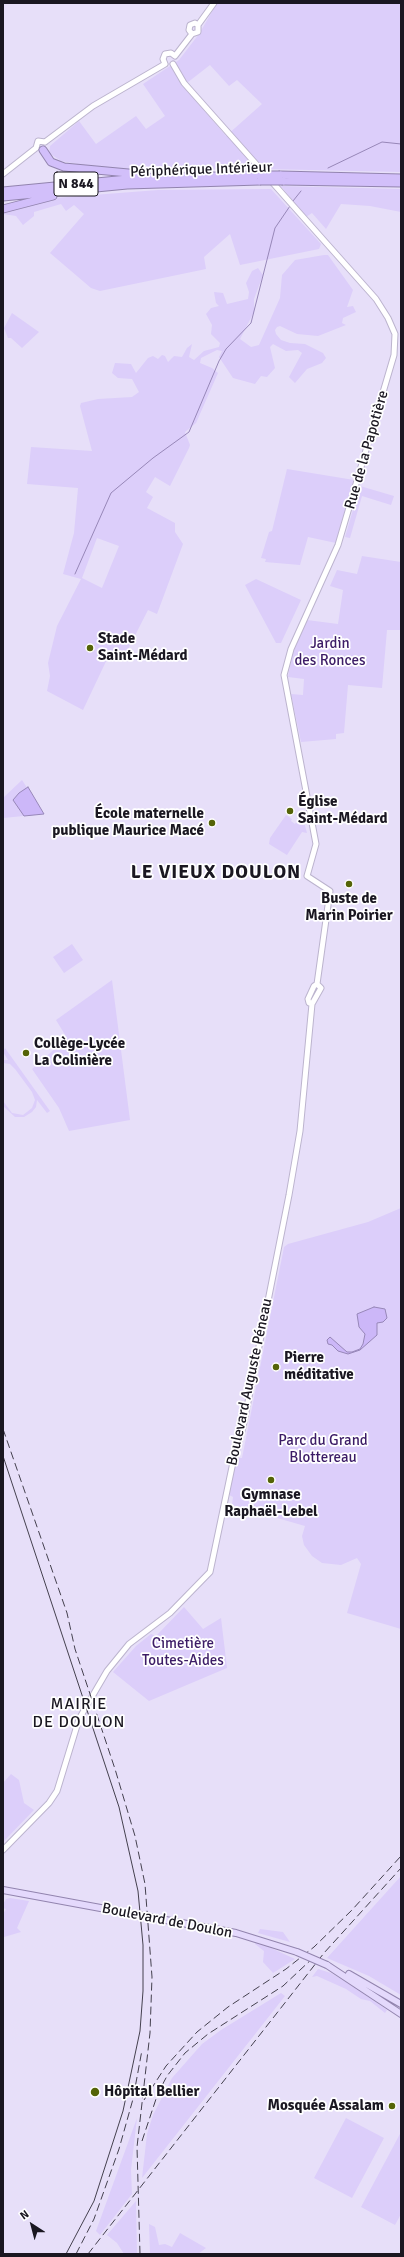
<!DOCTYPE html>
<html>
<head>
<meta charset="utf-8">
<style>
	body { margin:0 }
	#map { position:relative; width:404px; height:2257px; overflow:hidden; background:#e7dff9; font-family:Signika,sans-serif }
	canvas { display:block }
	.frame { position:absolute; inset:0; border:4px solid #1a1721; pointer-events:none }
	.north { position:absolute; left:12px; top:2205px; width:40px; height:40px; -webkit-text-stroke:3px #fff; paint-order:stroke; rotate:324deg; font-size:11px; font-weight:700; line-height:16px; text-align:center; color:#1a1721 }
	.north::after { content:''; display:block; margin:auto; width:14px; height:18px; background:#1a1721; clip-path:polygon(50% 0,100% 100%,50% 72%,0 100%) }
</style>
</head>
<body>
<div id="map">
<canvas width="404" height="2257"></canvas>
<div class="frame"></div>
<div class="north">N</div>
</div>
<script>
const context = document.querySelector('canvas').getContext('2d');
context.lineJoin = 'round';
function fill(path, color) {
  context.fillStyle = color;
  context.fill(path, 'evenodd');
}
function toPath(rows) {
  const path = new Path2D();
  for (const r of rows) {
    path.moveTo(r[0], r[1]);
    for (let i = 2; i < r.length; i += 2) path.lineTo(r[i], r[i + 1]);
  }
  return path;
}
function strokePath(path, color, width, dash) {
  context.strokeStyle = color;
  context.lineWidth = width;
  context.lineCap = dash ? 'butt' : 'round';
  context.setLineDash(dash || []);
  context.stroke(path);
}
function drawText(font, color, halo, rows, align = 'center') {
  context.font = font + ' Signika,sans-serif';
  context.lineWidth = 3.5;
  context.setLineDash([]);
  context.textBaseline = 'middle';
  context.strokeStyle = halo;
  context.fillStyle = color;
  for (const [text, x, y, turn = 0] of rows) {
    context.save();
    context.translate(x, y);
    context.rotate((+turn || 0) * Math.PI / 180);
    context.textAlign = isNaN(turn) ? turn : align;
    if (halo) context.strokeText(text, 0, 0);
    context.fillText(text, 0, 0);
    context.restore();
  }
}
const green = toPath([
	[217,3,401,3,401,172,265,169,111,170,61,161,49,153,50,146,79,121,96,144,136,116,146,129,165,116,143,84,179,60,199,34],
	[210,65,229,86,237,80,262,104,226,136,183,86],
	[281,186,401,189,401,212,370,206,341,204,326,229,312,213,306,217],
	[271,189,321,244,319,249,240,265,230,234,204,257,206,269,100,291,91,288,50,253,84,214,74,205,66,211,61,204,34,212,34,216,23,225,16,216,3,214,3,211,14,208,16,210,56,198,80,196,158,190],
	[324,255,328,255,353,290,347,307,353,306,356,312,343,318,342,323,346,325,318,336,297,334,280,326,277,327,275,330,276,334,281,340,290,343,305,344,323,353,326,358,322,363,307,369,295,383,289,377,302,353,298,350,286,351,273,344,270,347,275,368,267,377,261,376,255,384,233,378,219,357,222,351,217,350,201,358,200,363,212,368,218,373,196,423,185,432,190,445,189,448,170,486,155,477,146,492,153,497,147,508,175,523,175,532,183,544,157,614,148,610,122,661,109,655,83,710,47,691,50,676,48,663,57,626,81,579,63,574,74,533,78,488,27,484,31,447,92,451,80,406,81,403,98,399,132,397,139,392,132,379,118,378,112,373,115,363,131,364,136,373,148,358,153,356,158,359,162,355,165,356,168,362,174,356,182,357,187,348,192,344,189,357,194,360,204,351,219,347,220,343,211,334,212,325,206,314,211,308,219,306,216,303,214,292,223,293,227,304,248,299,249,292,246,283,252,271,258,268,263,275,254,299,254,312,240,339,251,347,259,345,280,298,282,275,295,260],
	[97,538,119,546,102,588,82,578],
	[12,313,39,332,22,348,11,338,8,338,4,328],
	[287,469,354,480,336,543,308,537,300,565,265,562,266,559,261,558,269,532,272,531],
	[360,486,394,496,391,505,362,496,350,538,345,537],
	[362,556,401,562,401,630,387,630,382,688,348,685,344,733,336,734,336,739,301,742,291,694,303,695,304,679,288,677,292,655,307,620,338,624,343,590,330,586,337,570,357,574],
	[256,579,301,600,281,643,276,643,245,585],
	[22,780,44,814,3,818,3,798],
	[286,815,292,819,291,821,295,824,297,821,298,823,304,822,307,833,302,832,287,855,269,844,270,838],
	[72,944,83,960,64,973,53,957],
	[112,980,130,1120,69,1131,59,1108,32,1069,67,1038,56,1020],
	[5,1048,50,1111,47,1113,37,1100,36,1107,32,1112,24,1117,15,1117,3,1106,3,1101,12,1113,23,1115,32,1108,35,1100,32,1092,15,1069,10,1064,3,1063,3,1060,8,1060,3,1052],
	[401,1208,401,1629,347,1613,361,1564,357,1558,341,1565,322,1563,312,1556,304,1545,302,1536,305,1526,232,1505,233,1497,229,1495,236,1458,242,1458,284,1247,288,1244,368,1222],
	[184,1607,203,1629,221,1618,227,1668,149,1701,113,1672,136,1646,151,1634,156,1636],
	[11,1774,19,1780,24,1803,34,1810,3,1842,3,1783],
	[401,1876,401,1995,369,1976,327,1958],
	[10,1898,29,1901,17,1928,21,1932,4,1937,3,1914,6,1909,3,1908,3,1904,6,1899],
	[260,1929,283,1932,290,1942,258,1933],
	[256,1941,295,1959,273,1973,263,1962,264,1951,255,1944],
	[318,1969,331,1973,356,1988,387,2010,385,2013,370,2001,361,1999,346,1989,317,1976,312,1977],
	[281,1993,285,1996,142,2178,147,2134,153,2115,172,2078,202,2044,221,2030],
	[137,2118,131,2170,132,2194,100,2235,96,2231],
	[346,2118,384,2138,352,2198,314,2178],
	[401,2132,401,2214,395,2225,361,2207],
	[136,2201,137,2254,124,2254,117,2243,107,2235],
	[149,2224,155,2227,159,2245,165,2244,172,2247,180,2233,206,2248,198,2254,150,2254]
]);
const water = toPath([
	[28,787,44,814,24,816,13,800,19,793,28,787],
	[374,1307,385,1309,387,1318,383,1322,377,1323,377,1335,360,1350,348,1354,338,1351,332,1345,328,1344,327,1340,330,1337,347,1352,352,1352,360,1349,363,1344,365,1334,359,1327,357,1314,374,1307]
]);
const stream = toPath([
	[328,168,382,142,401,144],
	[293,201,301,191],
	[75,574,111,493,153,458,189,432,219,361,226,349,251,323,275,228,290,206]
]);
const minor = toPath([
	[198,25,214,3],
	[192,34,189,30,190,25,195,23,198,25],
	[192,34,198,32,198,25],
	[175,56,192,34],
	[165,64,163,59,165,54,171,53,175,56],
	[173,64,184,83,376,299,388,318,395,334,394,355,338,545,291,649,284,675,316,844,307,876,330,891,317,984,314,986,308,999,309,1003,312,1004],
	[45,142,93,106,165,64],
	[36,148,38,141,45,142],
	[3,174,36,148],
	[3,1850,49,1803,57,1791,79,1719,107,1671,129,1644,170,1613,210,1572,232,1467,243,1427,289,1195,300,1131,312,1004,321,988,317,984]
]);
const major = toPath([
	[3,1890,236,1933,297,1952],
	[327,1965,401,2014],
	[349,1974,401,2004]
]);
const highway = toPath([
	[43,150,51,162,64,167,139,174],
	[280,175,401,178],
	[283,181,401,183],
	[3,191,138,178,257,175],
	[3,197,127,185,260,181],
	[3,209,53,196]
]);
const tram = toPath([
	[3,1456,119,1807,138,1891,143,1945,143,1991,140,2031,123,2111,94,2201,66,2254]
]);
const rail = toPath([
	[3,1429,67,1613,75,1649,115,1769,135,1836,145,1884,152,1977,150,2033,137,2147,140,2254],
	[144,2100,166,2066,197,2032,228,2007,286,1969,314,1947,352,1910,401,1856],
	[142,2141,158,2093,167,2076,185,2053,208,2034,283,1986,315,1956],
	[76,2254,94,2219,119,2149,133,2099,142,2050],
	[88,2254,324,1953,401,1868]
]);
const majorBridge = toPath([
	[297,1952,327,1965]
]);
const highwayBridge = toPath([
	[257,175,280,175],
	[260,181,283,181]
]);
const markers = [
	[90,648,4,"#546307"],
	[290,811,4,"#546307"],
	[212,823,4,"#546307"],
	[349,884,4,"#546307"],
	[26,1053,4,"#546307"],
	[276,1367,4,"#546307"],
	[271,1480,4,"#546307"],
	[95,2092,5,"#546307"],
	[392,2106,4,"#546307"]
];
const shields = [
	[76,184,44]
];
const shieldNames = [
	["N 844",76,184]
];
const streetNames = [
	["Périphérique Intérieur",201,170,-2],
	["Rue de la Papotière",367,450,-74],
	["Boulevard Auguste Péneau",250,1382,-78],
	["Boulevard de Doulon",167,1921,11]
];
const poiNames = [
	["Stade",98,639],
	["Saint-Médard",98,656],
	["Église",298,802],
	["Saint-Médard",298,819],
	["École maternelle",204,814,"right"],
	["publique Maurice Macé",204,831,"right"],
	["Buste de",349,899,"center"],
	["Marin Poirier",349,916,"center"],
	["Collège-Lycée",34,1044],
	["La Colinière",34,1061],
	["Pierre",284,1358],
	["méditative",284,1375],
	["Gymnase",271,1495,"center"],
	["Raphaël-Lebel",271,1512,"center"],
	["Hôpital Bellier",104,2092],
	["Mosquée Assalam",384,2106,"right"]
];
const parkNames = [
	["Jardin",330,644],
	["des Ronces",330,661],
	["Parc du Grand",323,1441],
	["Blottereau",323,1458],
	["Cimetière",183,1644],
	["Toutes-Aides",183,1661]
];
const neighbourhoodNames = [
	["MAIRIE",79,1705],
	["DE DOULON",79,1723]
];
const districtNames = [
	["LE VIEUX DOULON",216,873]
];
fill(green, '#dccefa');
fill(water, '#ccb7f8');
strokePath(water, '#9787b8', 1);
strokePath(stream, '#9787b8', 1);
strokePath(minor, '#bcb4ce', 7);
strokePath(major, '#9284ae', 8);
strokePath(highway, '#9284ae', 9);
strokePath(minor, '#fff', 5);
strokePath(major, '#e4d9fc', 6);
strokePath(highway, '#d2bffa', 7);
strokePath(tram, '#44404e', 1);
strokePath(rail, '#44404e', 1, [8, 4]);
strokePath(majorBridge, '#9284ae', 8, []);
strokePath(highwayBridge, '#9284ae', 9, []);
strokePath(majorBridge, '#e4d9fc', 6);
strokePath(highwayBridge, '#d2bffa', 7);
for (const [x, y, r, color] of markers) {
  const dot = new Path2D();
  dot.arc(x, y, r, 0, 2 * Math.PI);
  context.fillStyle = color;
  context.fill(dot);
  strokePath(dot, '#fff', 1.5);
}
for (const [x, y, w] of shields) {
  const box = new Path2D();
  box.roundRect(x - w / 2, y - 12, w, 24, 3);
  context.fillStyle = '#fff';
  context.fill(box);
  strokePath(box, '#1a1721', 1);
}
drawText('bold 14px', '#1a1721', null, shieldNames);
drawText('15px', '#1a1721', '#fff', streetNames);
drawText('bold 15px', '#1a1721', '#fff', poiNames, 'left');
drawText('15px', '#3c1c66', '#fff', parkNames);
context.letterSpacing = '1px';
drawText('16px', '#1a1721', '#fff', neighbourhoodNames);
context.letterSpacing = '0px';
context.letterSpacing = '1px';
drawText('bold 19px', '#1a1721', '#fff', districtNames);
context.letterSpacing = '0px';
</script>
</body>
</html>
